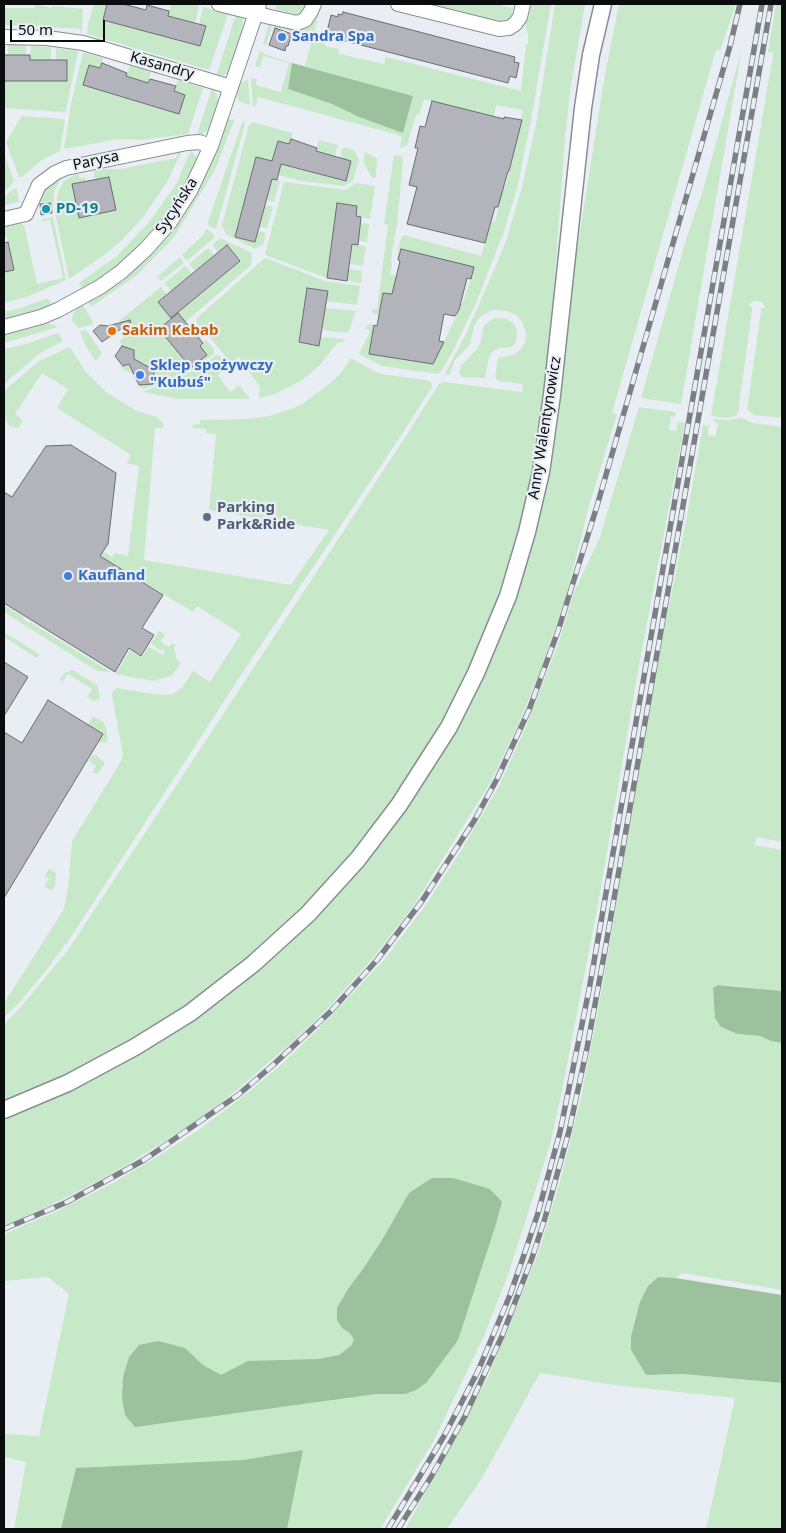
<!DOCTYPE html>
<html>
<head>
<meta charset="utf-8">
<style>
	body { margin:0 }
	#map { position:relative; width:786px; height:1533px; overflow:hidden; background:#e9eef4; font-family:"Noto Sans",sans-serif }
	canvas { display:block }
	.frame { position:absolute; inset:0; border:5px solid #0b0c0e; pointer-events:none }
	.scale { position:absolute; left:10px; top:20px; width:95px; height:22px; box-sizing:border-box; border:2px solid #0b0c0e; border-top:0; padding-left:6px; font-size:15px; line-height:18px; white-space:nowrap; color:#0b0c0e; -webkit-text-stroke:4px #e9eef4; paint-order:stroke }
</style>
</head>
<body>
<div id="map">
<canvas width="786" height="1533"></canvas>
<div class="frame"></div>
<div class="scale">50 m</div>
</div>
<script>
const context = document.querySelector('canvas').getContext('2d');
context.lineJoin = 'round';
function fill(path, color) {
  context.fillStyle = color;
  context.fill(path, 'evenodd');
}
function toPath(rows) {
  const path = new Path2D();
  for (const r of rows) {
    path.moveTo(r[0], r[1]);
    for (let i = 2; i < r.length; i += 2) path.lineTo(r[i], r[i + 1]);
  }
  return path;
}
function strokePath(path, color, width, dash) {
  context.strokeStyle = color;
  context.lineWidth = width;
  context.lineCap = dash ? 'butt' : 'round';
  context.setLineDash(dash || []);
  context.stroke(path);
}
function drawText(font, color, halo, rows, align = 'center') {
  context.font = font + ' "Noto Sans",sans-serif';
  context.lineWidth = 4.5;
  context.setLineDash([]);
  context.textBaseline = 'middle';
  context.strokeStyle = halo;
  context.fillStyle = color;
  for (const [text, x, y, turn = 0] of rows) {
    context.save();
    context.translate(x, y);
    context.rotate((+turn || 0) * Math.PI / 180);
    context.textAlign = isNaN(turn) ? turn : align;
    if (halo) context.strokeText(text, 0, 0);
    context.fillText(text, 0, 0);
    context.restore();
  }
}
const green = toPath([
	[35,4,51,8,53,6,83,9,82,32,80,29,69,28,4,25,4,8,35,8],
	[94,4,107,4,103,20,200,46,206,26,199,24,203,7,228,14,209,70,87,34,88,24],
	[171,4,190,4,199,6,195,23,168,16],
	[276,4,307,4,302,13,295,14,275,9],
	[318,4,321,4,312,40,325,44,325,46,339,49,339,54,384,64,386,57,521,91,526,44,528,44,528,36,524,21,528,4,551,4,531,120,518,185,504,232,476,303,452,353,442,370,437,374,382,366,359,354,370,331,366,329,367,325,371,324,374,325,370,354,444,342,461,306,384,293,379,315,372,313,373,309,377,309,388,225,384,224,394,155,402,156,403,161,397,225,391,259,392,264,390,274,396,276,394,286,462,304,471,279,401,249,398,260,397,257,399,244,403,235,481,256,491,221,495,222,504,185,506,185,523,110,496,105,494,117,424,99,419,114,416,115,407,145,401,148,400,147,402,137,395,134,258,97,255,107,253,106,251,78,257,79,256,85,281,92,289,63,263,56,260,68,257,67,255,66,260,51,264,53,264,54,292,63,288,89,332,104,359,117,403,133,413,96,305,66,312,40,303,35,272,26,266,45,263,44,269,24,297,29,306,27,314,19],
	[420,4,496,4,513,8,511,18,507,22,500,24],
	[555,4,585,4,570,92,565,138,548,370,534,469,514,549,482,640,461,683,438,728,418,760,389,804,355,849,308,902,251,955,189,1003,141,1035,82,1067,4,1101,4,1024,19,1009,68,950,406,436,439,384,444,382,522,392,523,384,498,381,495,378,498,358,515,354,521,349,525,342,526,332,522,322,516,315,507,311,492,310,480,317,474,326,470,345,455,360,450,374,446,375,445,373,465,336,495,268,506,241,522,187,536,124],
	[619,4,736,4,720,51,716,50,612,413,617,414,589,506,566,597,540,671,520,721,490,783,416,902,374,957,326,1010,289,1045,233,1093,201,1118,124,1167,83,1189,49,1206,4,1226,4,1119,32,1108,87,1083,157,1044,181,1029,261,968,302,931,341,891,399,820,455,732,508,619,524,573,536,531,549,475,558,413,574,270,604,80],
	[776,4,782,4,782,418,754,415,747,409,761,311,761,308,766,308,762,302,754,301,748,305,752,307,752,310,738,413,735,416,727,418,711,416,773,55,773,53,768,52],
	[236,14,242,18,244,27,229,72,224,75,216,76],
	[8,45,26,45,26,60,8,60],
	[31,46,51,47,51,60,30,60],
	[56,48,78,51,66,111,64,112,4,108,4,81,67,81,66,60,56,60],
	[742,48,681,404,641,398,687,236,703,190],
	[83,52,103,58,100,68,89,65,83,85,179,114,185,95,174,91,178,80,203,88,188,134,141,140,118,139,64,149,71,104],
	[130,65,151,72,148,83,126,76],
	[248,79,250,105,239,101,236,93,239,85],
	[212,88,217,95,218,101,210,128,202,135,196,137],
	[22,116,63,119,65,121,60,151,42,160,22,177,19,177,6,142],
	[235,118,215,170,174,237,137,275,91,307,88,302,134,270,152,253,173,229,190,203,204,179,216,152,228,119,231,120],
	[243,120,245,124,216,229,207,225],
	[252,122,293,133,289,144,277,142,272,161,256,157,235,237,255,242,258,231,266,233,263,245,255,249,226,234,222,225,249,125],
	[319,140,338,145,335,156,316,151],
	[343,147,354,150,359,160,353,181,344,186,301,181,278,175,276,163,345,181,351,161,340,158],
	[179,150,182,151,167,182,144,216,122,240,104,255,69,279,55,212,58,192,64,181,78,173,80,178,85,177,86,182,79,218,116,210,109,177,95,180,94,171,96,169,121,169,176,158],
	[191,150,196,157,196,164,185,187,159,224,142,243,119,265,83,289,79,283,117,256,151,220,176,184],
	[4,152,14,181,4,193],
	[365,152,377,158,376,178,372,178,363,162],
	[60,176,60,180,54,192,53,214,50,201,37,203,39,194],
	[272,179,280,181,274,202,266,200],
	[284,182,346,190,356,183,375,186,370,219,356,216,357,206,337,203,327,278,265,255],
	[14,188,17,190,19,202,4,205,4,198],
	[265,205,273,207,267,228,259,227],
	[53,217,66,280,29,296,4,303,4,272,14,270,7,237,4,238,4,226,19,223,24,225,37,284,63,278,50,220,42,221,41,220],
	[355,222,369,224,367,242,353,240],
	[206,229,215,235,214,238,187,261,182,255,203,235],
	[220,238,252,253,251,265,182,325,174,315,240,261,227,245,218,252,212,245],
	[352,244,366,246,363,266,350,264],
	[208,248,214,255,195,271,189,264],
	[180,257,184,263,161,281,157,277],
	[265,258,325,281,360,286,357,305,326,301,307,288,299,342,319,346,321,337,345,339,343,342,337,343,320,365,302,380,275,394,259,398,260,387,238,356,234,366,196,322,197,318],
	[185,266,192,274,171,291,165,283],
	[349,269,362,271,361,283,347,281],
	[161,287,167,295,158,302,172,318,159,329,191,368,207,355,200,346,206,340,214,349,214,354,193,369,145,389,142,388,139,385,152,383,154,370,143,364,132,374,120,367,135,362,134,350,122,346,120,341,127,333,120,323,120,320],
	[48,298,52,305,4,320,4,312,21,308],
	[83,305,94,324,80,328,77,327,74,322,72,322,72,318,75,310],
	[325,308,356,311,348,333,322,330],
	[494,318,506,319,514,324,517,331,516,342,511,347,499,348,492,352,489,357,485,378,462,377,459,372,461,366,476,350,480,344,484,325],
	[48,323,58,327,4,343,4,335],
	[86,330,102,353,96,361,87,348,80,332],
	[58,333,63,341,40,353,4,384,4,349,23,345],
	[70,347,86,372,106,392,135,410,157,417,164,424,162,428,155,428,144,560,291,585,329,530,209,510,216,434,206,433,206,429,193,428,192,425,200,424,200,420,247,419,269,416,291,409,302,404,328,385,341,373,351,358,370,369,381,374,427,380,431,382,432,387,402,434,245,669,71,937,47,969,20,1002,4,1017,4,1003,64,909,68,888,72,841,120,763,123,755,112,695,113,691,117,688,161,695,173,694,182,688,193,671,210,682,241,634,197,606,193,612,100,556,103,551,112,557,115,553,128,556,139,466,127,463,131,455,57,408,68,389,42,373,15,414,23,420,20,426,17,428,10,426,4,418,4,391,39,361],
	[218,354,228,366,218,375,230,392,239,385,250,399,178,399,143,392,193,371],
	[639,407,676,412,675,417,671,416,669,430,676,431,678,422,685,423,639,665,597,910,561,1095,550,1145,508,1275,484,1336,433,1442,380,1529,14,1529,26,1462,4,1457,4,1434,39,1436,69,1294,48,1277,4,1281,4,1234,55,1212,111,1184,160,1155,203,1127,241,1098,280,1066,327,1020,383,961,425,906,464,846,500,784,525,729,560,639,573,595,600,537],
	[742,418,753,423,782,427,782,842,757,837,754,845,782,850,782,991,729,985,718,985,713,988,714,1002,738,1034,760,1036,771,1041,782,1043,782,1290,683,1273,675,1278,658,1277,636,1316,631,1336,631,1350,646,1375,683,1374,782,1383,782,1529,706,1529,735,1398,614,1385,540,1373,482,1478,447,1529,405,1529,488,1377,539,1251,561,1178,581,1098,603,983,650,701,686,521,703,425,709,426,708,435,715,437,718,423,714,422,714,419,729,420],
	[4,605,24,617,23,619,29,623,30,622,111,672,97,671,4,612],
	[159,631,165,634,161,642,169,647,172,643,176,645,174,648,177,660,181,663,171,676,154,681,115,674,130,650,142,657,149,647,163,655,165,651,163,649,162,651,151,644],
	[4,632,39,654,37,658,4,637],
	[73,670,97,685,100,695,99,699,94,701,87,697,92,689,68,674,62,682,60,680,64,673],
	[93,716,103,722,105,725,108,738,106,743,97,742,88,725],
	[92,755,96,755,105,763,98,774,92,773,96,766,89,761],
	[49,869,56,873,55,886,52,890,46,888,45,885,49,879,45,876]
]);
const forest = toPath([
	[292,63,413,96,403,133,359,117,332,104,288,89],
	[718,985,782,991,782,1043,771,1041,760,1036,738,1034,721,1027,715,1018,713,988],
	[432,1178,453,1178,490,1189,502,1202,496,1224,458,1340,427,1382,416,1390,405,1394,376,1394,135,1427,125,1415,122,1398,123,1377,129,1357,139,1345,158,1341,185,1348,203,1365,221,1375,248,1361,319,1359,339,1355,351,1346,354,1340,350,1333,342,1328,337,1320,337,1308,348,1289,363,1269,382,1240,409,1193],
	[658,1277,675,1278,782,1295,782,1383,683,1374,646,1375,631,1350,631,1336,640,1302,648,1286],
	[303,1450,287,1529,61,1529,76,1468,243,1460]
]);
const building = toPath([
	[107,4,123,4,146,10,147,5,169,11,168,16,206,26,200,46,103,20,107,4],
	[343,12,515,57,514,62,519,63,516,78,510,76,508,83,326,36,331,15,338,17,338,14,342,15,343,12],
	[275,28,292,34,288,46,286,46,285,51,269,45,275,28],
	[4,55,30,55,30,60,67,60,67,81,4,81,4,55],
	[102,63,127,73,126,76,148,83,150,79,176,86,174,91,185,95,179,114,83,85,89,65,100,68,102,63],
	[432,101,504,119,504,117,522,120,509,171,508,171,498,207,495,207,485,243,407,224,417,187,409,185,418,148,415,148,420,126,425,127,432,101],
	[291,139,317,148,316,151,351,161,346,181,281,164,277,180,272,179,255,242,235,237,256,157,272,161,278,141,289,144,291,139],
	[109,177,116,210,79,218,72,184,109,177],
	[50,203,52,213,41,215,40,204,50,203],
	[337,203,357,206,356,216,361,217,358,245,352,244,347,281,327,278,337,203],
	[8,242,14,270,4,272,4,243,8,242],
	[227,245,240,261,171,318,158,302,227,245],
	[401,249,474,267,471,279,467,278,459,310,455,316,444,314,439,341,444,342,433,364,369,354,374,325,377,326,383,293,392,294,400,261,398,260,401,249],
	[307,288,328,291,319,346,299,342,307,288],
	[178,313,203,343,200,346,207,355,191,368,159,329,178,313],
	[130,320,131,322,102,342,93,331,100,325,108,326,130,320],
	[122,346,134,350,134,359,154,370,153,384,139,385,129,364,123,366,115,356,122,346],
	[71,445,116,473,108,544,100,556,163,595,142,628,154,635,141,656,129,648,115,672,4,603,4,492,12,497,46,446,71,445],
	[4,662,28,677,4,716,4,662],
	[48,700,103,734,4,898,4,732,22,743,48,700]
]);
const minor = toPath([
	[219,4,270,17,297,23,305,20,311,11,314,4],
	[398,4,499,29,509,28,515,24,520,17,523,4],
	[4,37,47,38,83,43,231,87],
	[4,219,26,214,39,185,55,173,66,168,187,143,199,142,211,146],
	[4,327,41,317,58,310,100,287,121,272,146,249,170,222,190,191,211,146,259,4]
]);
const major = toPath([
	[4,1110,68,1083,135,1047,190,1013,253,964,308,914,358,859,399,805,449,727,476,673,508,596,527,532,541,472,552,395,583,108,591,55,603,4]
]);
const rail = toPath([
	[4,1229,67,1202,144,1160,238,1095,273,1065,330,1012,377,960,422,901,474,821,497,779,529,710,558,631,597,506,730,46,740,4],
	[388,1529,444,1436,478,1371,510,1295,524,1255,538,1213,560,1132,589,990,762,4],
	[398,1529,431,1477,465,1416,502,1336,532,1258,545,1218,569,1131,587,1048,605,950,771,4]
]);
const markers = [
	[282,37,5,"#3f7fe0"],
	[46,209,5,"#0f9aa8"],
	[112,331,5,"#e8710a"],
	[140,375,5,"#3f7fe0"],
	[207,517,5,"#5c6f8a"],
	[68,576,5,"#3f7fe0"]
];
const shopNames = [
	["Sandra Spa",292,37],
	["Sklep spożywczy",150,366],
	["\"Kubuś\"",150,383],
	["Kaufland",78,576]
];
const streetNames = [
	["Kasandry",162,66,16],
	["Parysa",96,161,-12],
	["Sycyńska",177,206,-57],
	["Anny Walentynowicz",545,428,-81]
];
const cultureNames = [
	["PD-19",56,209]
];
const foodNames = [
	["Sakim Kebab",122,331]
];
const serviceNames = [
	["Parking",217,508],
	["Park&Ride",217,525]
];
fill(green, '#c7e9c9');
fill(forest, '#9bc29d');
fill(building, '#b3b4bb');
strokePath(building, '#6b6b72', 1);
strokePath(minor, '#898e94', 16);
strokePath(major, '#898e94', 19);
strokePath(minor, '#fff', 14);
strokePath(major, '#fff', 16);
strokePath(rail, '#7c7f84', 5.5);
strokePath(rail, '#e9eef4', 4, [11]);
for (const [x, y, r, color] of markers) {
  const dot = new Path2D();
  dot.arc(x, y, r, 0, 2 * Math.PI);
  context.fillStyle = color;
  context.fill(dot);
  strokePath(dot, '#e9eef4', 2);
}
drawText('bold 15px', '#366cbe', '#e9eef4', shopNames, 'left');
drawText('15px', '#0b0c0e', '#e9eef4', streetNames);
drawText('bold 15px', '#0d838f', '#e9eef4', cultureNames, 'left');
drawText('bold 15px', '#c56008', '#e9eef4', foodNames, 'left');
drawText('bold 15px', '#4e5e75', '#e9eef4', serviceNames, 'left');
</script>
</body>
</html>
